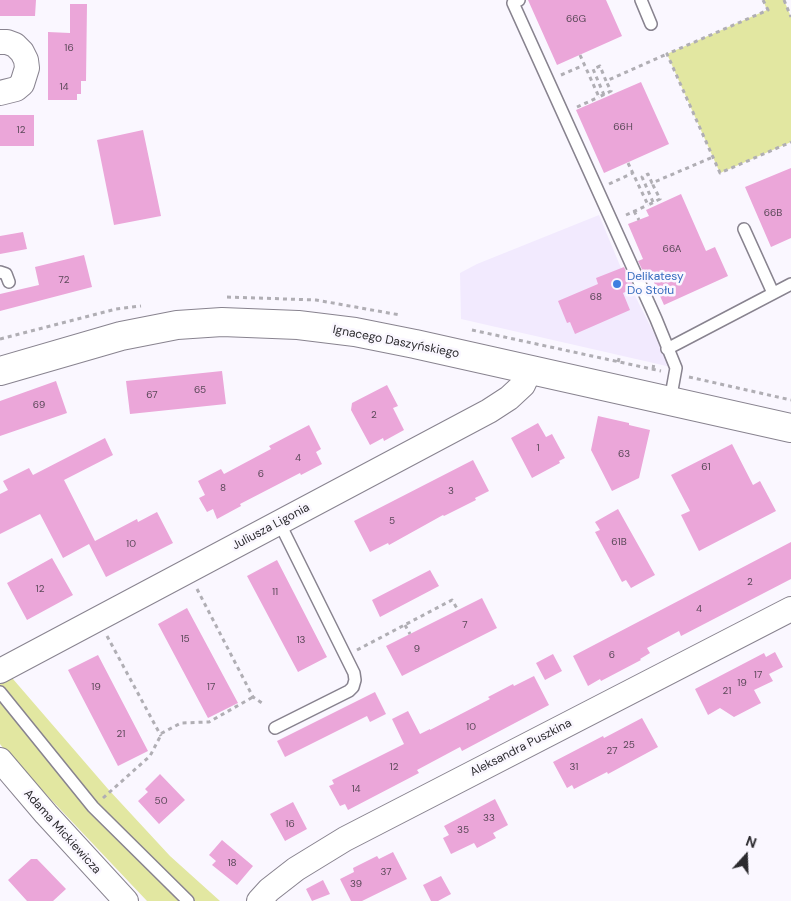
<!DOCTYPE html>
<html>
<head>
<meta charset="utf-8">
<style>
	body { margin:0 }
	#map { position:relative; width:791px; height:901px; overflow:hidden; background:#faf7ff; font-family:"DM Sans",sans-serif }
	canvas { display:block }
	.north { position:absolute; left:721px; top:831px; width:50px; height:50px; -webkit-text-stroke:4px #faf7ff; paint-order:stroke; rotate:20deg; font-size:14px; font-weight:700; line-height:20px; text-align:center; color:#2b2a2e }
	.north::after { content:''; display:block; margin:auto; width:18px; height:22px; background:#2b2a2e; clip-path:polygon(50% 0,100% 100%,50% 72%,0 100%) }
</style>
</head>
<body>
<div id="map">
<canvas width="791" height="901"></canvas>
<div class="north">N</div>
</div>
<script>
const context = document.querySelector('canvas').getContext('2d');
context.lineJoin = 'round';
function fill(path, color) {
  context.fillStyle = color;
  context.fill(path, 'evenodd');
}
function toPath(rows) {
  const path = new Path2D();
  for (const r of rows) {
    path.moveTo(r[0], r[1]);
    for (let i = 2; i < r.length; i += 2) path.lineTo(r[i], r[i + 1]);
  }
  return path;
}
function strokePath(path, color, width, dash) {
  context.strokeStyle = color;
  context.lineWidth = width;
  context.lineCap = dash ? 'butt' : 'round';
  context.setLineDash(dash || []);
  context.stroke(path);
}
function drawText(font, color, halo, rows, align = 'center') {
  context.font = font + ' "DM Sans",sans-serif';
  context.lineWidth = 5;
  context.setLineDash([]);
  context.textBaseline = 'middle';
  context.strokeStyle = halo;
  context.fillStyle = color;
  for (const [text, x, y, turn = 0] of rows) {
    context.save();
    context.translate(x, y);
    context.rotate((+turn || 0) * Math.PI / 180);
    context.textAlign = isNaN(turn) ? turn : align;
    if (halo) context.strokeText(text, 0, 0);
    context.fillText(text, 0, 0);
    context.restore();
  }
}
const built = toPath([
	[599,215,621,268,671,367,461,319,460,273,477,264]
]);
const green = toPath([
	[763,0,784,0,791,17,791,142,720,173,667,54,767,10],
	[0,664,108,789,170,856,220,901,147,901,7,753,0,744]
]);
const building = toPath([
	[0,0,36,0,35,16,0,16],
	[528,0,606,0,622,36,557,65],
	[70,4,87,4,86,81,81,81,81,94,77,94,77,100,48,100,48,32,70,33],
	[641,82,669,144,604,173,576,110],
	[0,115,34,115,34,146,0,146],
	[143,130,161,216,114,225,97,140],
	[791,168,791,238,771,247,745,187],
	[681,194,706,251,715,247,728,276,664,305,653,280,648,282,638,261,643,259,628,224,649,216,646,210],
	[23,232,27,249,0,254,0,236],
	[84,255,92,287,0,311,0,294,39,285,35,267],
	[624,267,634,288,623,293,630,310,575,334,570,322,567,323,558,301,598,284,596,278],
	[222,371,226,404,130,414,126,381],
	[56,381,67,413,0,436,0,401],
	[387,385,398,406,393,408,404,430,384,441,383,438,370,445,351,410,352,403],
	[598,416,629,423,629,425,650,430,639,478,612,491,591,450],
	[538,423,546,437,552,434,565,458,559,461,560,463,532,478,511,438],
	[309,425,321,449,316,452,322,464,301,475,300,473,240,504,241,506,217,519,213,509,207,512,199,498,205,495,198,481,221,469,224,474,271,449,269,446],
	[105,438,113,455,64,480,95,541,137,519,138,522,157,512,173,543,106,577,89,544,63,558,40,514,0,534,0,494,8,490,3,481,29,468,33,475],
	[732,444,753,485,760,481,776,511,699,551,681,515,690,511,671,475],
	[473,460,489,491,475,498,476,500,444,516,443,515,389,545,388,543,370,552,354,521],
	[618,509,655,575,631,588,626,580,622,582,595,532,600,530,595,522],
	[791,542,791,579,681,636,679,631,647,648,650,653,640,659,641,660,601,681,600,679,588,686,573,656],
	[52,558,73,595,27,620,7,583],
	[277,560,327,657,298,672,247,576],
	[430,570,439,586,380,617,372,600],
	[482,598,497,628,402,676,386,646],
	[187,608,238,703,208,718,158,624],
	[775,652,783,667,769,674,773,681,754,690,761,703,734,717,720,708,708,715,695,689,764,653,766,657],
	[553,654,562,671,545,680,536,663],
	[98,655,148,751,118,766,68,670],
	[534,676,549,705,462,751,460,747,417,770,419,773,348,810,345,804,340,806,329,786,334,784,332,780,404,744,392,719,408,711,420,734,430,729,430,730,490,699,488,697,513,684,514,686],
	[375,692,386,714,370,722,367,716,285,757,277,741],
	[642,718,658,747,608,774,607,772,574,789,572,785,567,788,553,762,603,736,604,738],
	[160,774,185,800,159,824,138,801,148,792,145,789],
	[495,799,508,825,493,833,496,838,477,848,474,843,451,854,443,838,449,835,444,826],
	[293,802,307,829,285,841,270,814],
	[222,840,253,866,237,885,212,865,216,861,209,855],
	[393,852,407,879,362,901,351,901,340,879,354,872,353,868,377,856,379,859],
	[31,859,37,859,66,889,53,901,27,901,8,880],
	[441,876,451,894,438,901,431,901,423,885],
	[323,880,330,894,312,901,306,889]
]);
const path = toPath([
	[763,0,768,10,667,54,720,173,791,142],
	[784,0,791,17],
	[580,55,599,97,611,91,606,81],
	[561,75,584,65],
	[604,95,593,69,600,66,606,81,667,54],
	[577,107,599,97],
	[628,163,648,205,660,199,652,183],
	[609,184,633,173],
	[653,202,642,177,648,174,652,183,713,157],
	[634,211,639,220],
	[626,215,648,205],
	[227,297,316,300,400,315],
	[472,330,661,371],
	[0,339,116,309,141,306],
	[618,362,620,355],
	[653,369,654,363],
	[689,377,791,400],
	[197,589,253,697,262,703],
	[405,625,410,634],
	[107,636,161,736],
	[357,650,452,600,458,610],
	[103,798,150,756,162,733,181,723,209,722,253,697]
]);
const lane = toPath([
	[519,0,513,3,656,319,676,368,670,401],
	[641,0,651,24],
	[744,229,773,293],
	[0,272,6,274,9,282],
	[667,349,791,284],
	[0,692,93,807,188,901],
	[275,728,349,691,353,687,355,680,354,673,279,522]
]);
const street = toPath([
	[0,42,7,42,15,45,22,52,26,60,27,68,22,84,16,89,0,93],
	[0,671,489,411,509,398,523,385,530,370],
	[0,760,46,814,126,901],
	[259,901,269,890,296,869,345,839,791,609]
]);
const secondary = toPath([
	[0,371,121,336,177,325,222,322,298,325,355,332,415,344,791,428]
]);
const markers = [
	[617,284,5,"#3f7fe0"]
];
const numberNames = [
	["66G",576,19],
	["16",69,48],
	["14",64,87],
	["66H",623,127],
	["12",21,130],
	["66B",773,213],
	["66A",672,249],
	["72",64,280],
	["68",596,297],
	["65",200,390],
	["67",152,395],
	["69",39,405],
	["2",374,415],
	["1",538,448],
	["63",624,454],
	["4",298,458],
	["61",706,467],
	["6",261,474],
	["8",223,488],
	["3",451,491],
	["5",392,521],
	["61B",619,542],
	["10",131,544],
	["2",750,582],
	["12",40,589],
	["11",275,592],
	["4",699,609],
	["7",465,625],
	["15",185,639],
	["13",301,640],
	["9",417,649],
	["6",612,655],
	["17",758,675],
	["19",742,683],
	["19",96,687],
	["17",211,687],
	["21",727,691],
	["10",471,727],
	["21",121,734],
	["25",629,745],
	["27",612,751],
	["12",394,767],
	["31",574,767],
	["14",356,789],
	["50",161,801],
	["33",489,818],
	["16",290,824],
	["35",463,830],
	["18",232,863],
	["37",386,872],
	["39",356,884]
];
const shopNames = [
	["Delikatesy",627,277],
	["Do Stołu",627,291]
];
const streetNames = [
	["Ignacego Daszyńskiego",396,342,11],
	["Juliusza Ligonia",271,527,-28],
	["Aleksandra Puszkina",521,748,-27],
	["Adama Mickiewicza",62,832,48]
];
fill(built, '#f2eafe');
fill(green, '#e2e7a1');
fill(building, '#eba6d9');
strokePath(lane, '#88838f', 14);
strokePath(street, '#88838f', 26);
strokePath(secondary, '#88838f', 30);
strokePath(path, '#b0aeb4', 3, [4, 4]);
strokePath(lane, '#fff', 11);
strokePath(street, '#fff', 24);
strokePath(secondary, '#fff', 28);
for (const [x, y, r, color] of markers) {
  const dot = new Path2D();
  dot.arc(x, y, r, 0, 2 * Math.PI);
  context.fillStyle = color;
  context.fill(dot);
  strokePath(dot, '#faf7ff', 2);
}
drawText('10px', '#5b4959', null, numberNames);
drawText('12px', '#366cbe', '#faf7ff', shopNames, 'left');
drawText('12px', '#2b2a2e', '#faf7ff', streetNames);
</script>
</body>
</html>
